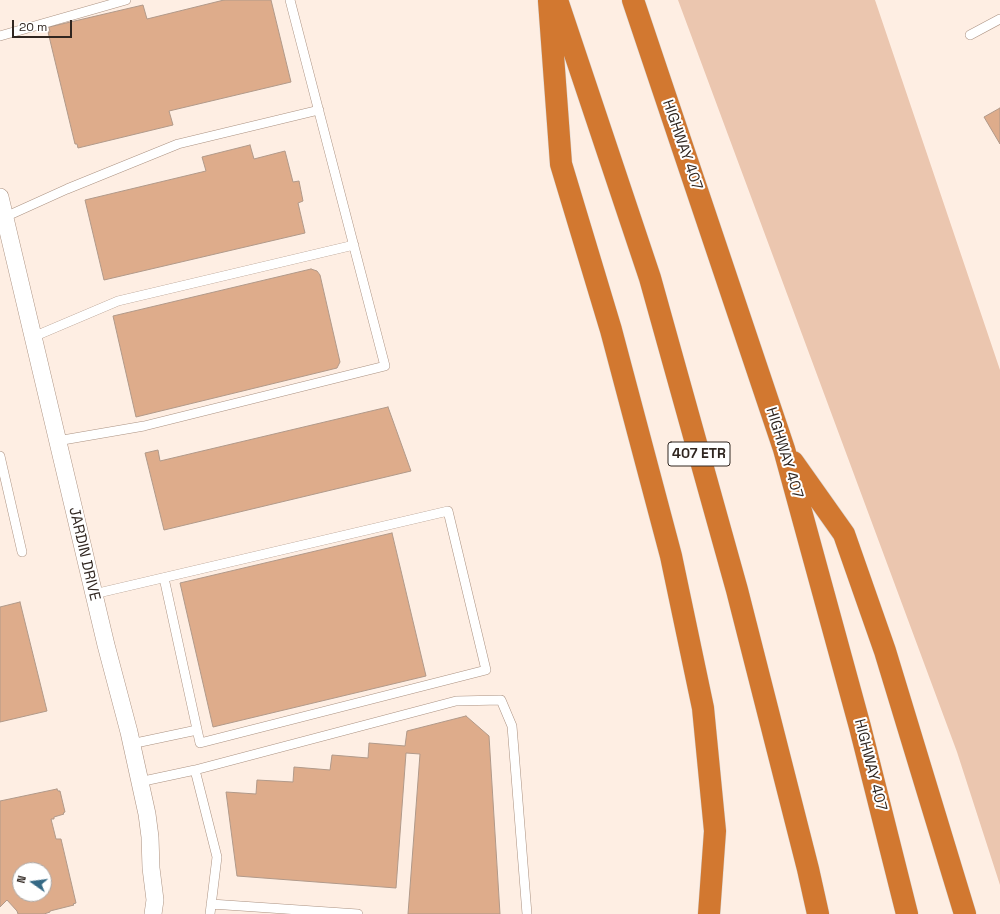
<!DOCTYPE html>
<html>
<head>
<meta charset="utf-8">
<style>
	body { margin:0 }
	#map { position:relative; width:1000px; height:914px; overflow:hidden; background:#feeee3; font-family:"Space Grotesk",sans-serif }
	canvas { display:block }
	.north { position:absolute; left:12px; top:862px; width:40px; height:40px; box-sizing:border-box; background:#fff; border:1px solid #aca8a6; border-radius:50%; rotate:284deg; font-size:11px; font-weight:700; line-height:16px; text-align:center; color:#302620 }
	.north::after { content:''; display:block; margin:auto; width:14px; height:18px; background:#356985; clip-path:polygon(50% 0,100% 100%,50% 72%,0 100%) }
	.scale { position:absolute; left:12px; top:20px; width:60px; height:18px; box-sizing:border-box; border:2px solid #302620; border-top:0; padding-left:5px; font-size:12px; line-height:14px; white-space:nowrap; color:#302620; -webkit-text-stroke:3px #fff; paint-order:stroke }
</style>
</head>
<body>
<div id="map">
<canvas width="1000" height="914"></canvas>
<div class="north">N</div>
<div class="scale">20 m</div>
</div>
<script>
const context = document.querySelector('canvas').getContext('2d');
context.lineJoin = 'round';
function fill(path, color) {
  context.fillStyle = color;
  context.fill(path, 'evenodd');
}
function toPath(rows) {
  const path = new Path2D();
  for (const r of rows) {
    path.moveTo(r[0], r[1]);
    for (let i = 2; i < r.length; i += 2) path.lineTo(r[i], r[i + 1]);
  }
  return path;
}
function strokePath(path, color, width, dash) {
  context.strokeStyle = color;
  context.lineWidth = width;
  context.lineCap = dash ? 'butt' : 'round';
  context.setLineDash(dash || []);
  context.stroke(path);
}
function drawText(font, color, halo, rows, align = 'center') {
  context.font = font + ' "Space Grotesk",sans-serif';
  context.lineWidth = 4;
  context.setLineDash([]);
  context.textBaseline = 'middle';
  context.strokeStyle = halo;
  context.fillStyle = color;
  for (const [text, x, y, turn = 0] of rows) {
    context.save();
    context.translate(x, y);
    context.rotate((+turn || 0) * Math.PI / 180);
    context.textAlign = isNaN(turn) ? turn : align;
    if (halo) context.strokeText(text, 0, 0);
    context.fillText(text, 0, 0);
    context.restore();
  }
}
const green = toPath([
	[678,0,875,0,1000,370,1000,885,957,752]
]);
const building = toPath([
	[224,0,271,0,291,82,169,111,173,125,78,148,77,144,75,144,48,32,50,32,49,27,143,5,147,19,224,0],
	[1000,108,1000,144,984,117,1000,108],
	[250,145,254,159,285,151,293,182,299,181,303,201,298,203,305,233,104,280,85,200,206,171,202,157,250,145],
	[311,269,317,271,320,275,340,362,337,368,136,417,113,316,311,269],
	[388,407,411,471,164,530,145,453,158,450,160,461,388,407],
	[392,533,426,676,213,727,180,583,392,533],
	[20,602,47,711,0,722,0,607,20,602],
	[466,716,489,736,500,914,408,914,420,754,406,753,396,888,237,876,226,792,256,794,257,780,293,782,294,767,330,770,332,755,368,758,369,743,405,746,407,731,466,716],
	[57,789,58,791,60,791,65,812,63,813,64,814,54,817,54,819,51,819,56,839,61,839,76,903,73,904,74,905,50,911,50,912,44,914,18,914,17,911,7,900,0,907,0,801,57,789],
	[20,870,44,870,44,894,20,894,20,870]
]);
const lane = toPath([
	[970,35,1000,19],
	[0,36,126,0],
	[5,217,67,189,178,144,319,110],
	[33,337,118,301,354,245],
	[57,441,144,426,385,366,290,0],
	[0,456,22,552],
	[94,594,448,511,486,670,200,743,164,578],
	[131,744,197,730],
	[195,770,456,701,501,700,512,726,527,914],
	[139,782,195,770,217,857,210,914],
	[211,904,358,914]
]);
const street = toPath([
	[0,197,106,645,129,732,147,814,150,837,151,868,155,900,153,914]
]);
const highway = toPath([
	[557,0,650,278,737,590,808,869,818,914],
	[633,0,784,449,860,727,907,914],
	[549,1,561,164,611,330,671,556,703,708,715,831,709,914],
	[793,462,844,534,885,651,965,914]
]);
const shields = [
	[699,454,62]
];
const shieldNames = [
	["407 ETR",699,454]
];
const streetNames = [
	["HIGHWAY 407",682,145,71],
	["HIGHWAY 407",784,453,73],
	["JARDIN DRIVE",84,554,77],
	["HIGHWAY 407",870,765,76]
];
fill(green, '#ebc6af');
fill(building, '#deac8b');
strokePath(building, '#b19989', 1);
strokePath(lane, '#ab9282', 10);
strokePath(street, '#ab9282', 18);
strokePath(highway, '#d6d4d2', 23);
strokePath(lane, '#fff', 9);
strokePath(street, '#fff', 17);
strokePath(highway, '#d27830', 22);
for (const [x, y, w] of shields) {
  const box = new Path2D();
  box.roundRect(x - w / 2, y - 12, w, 24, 3);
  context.fillStyle = '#fff';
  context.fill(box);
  strokePath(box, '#302620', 1);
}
drawText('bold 14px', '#302620', null, shieldNames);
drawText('15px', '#302620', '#fff', streetNames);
</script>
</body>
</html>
